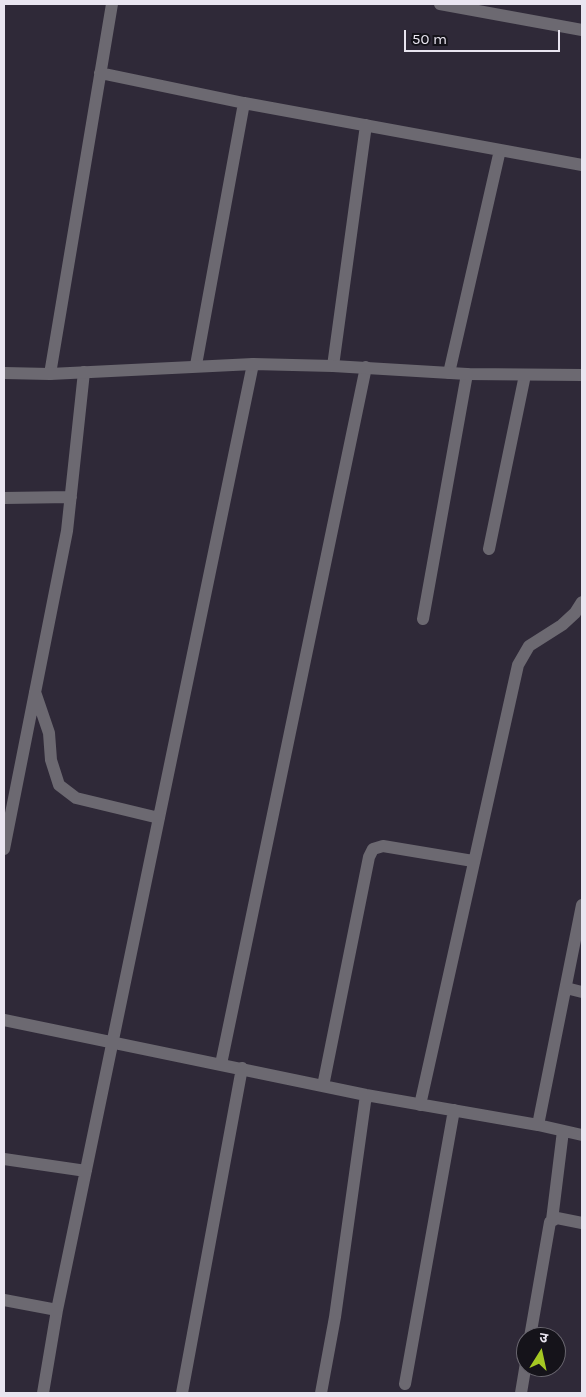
<!DOCTYPE html>
<html>
<head>
<meta charset="utf-8">
<style>
	body { margin:0 }
	#map { position:relative; width:586px; height:1397px; overflow:hidden; background:#2f2938; font-family:Karla,"Noto Sans Devanagari",sans-serif }
	canvas { display:block }
	.frame { position:absolute; inset:0; border:5px solid #e9e5f0; pointer-events:none }
	.north { position:absolute; left:516px; top:1327px; width:50px; height:50px; box-sizing:border-box; background:#15131a; border:1px solid #6a6770; border-radius:50%; rotate:10deg; font-size:14px; font-weight:700; line-height:20px; text-align:center; color:#e9e5f0 }
	.north::after { content:''; display:block; margin:auto; width:18px; height:22px; background:#a5c823; clip-path:polygon(50% 0,100% 100%,50% 72%,0 100%) }
	.scale { position:absolute; left:404px; top:30px; width:156px; height:22px; box-sizing:border-box; border:2px solid #e9e5f0; border-top:0; padding-left:6px; font-size:15px; line-height:18px; white-space:nowrap; color:#e9e5f0; -webkit-text-stroke:4px #15131a; paint-order:stroke }
</style>
</head>
<body>
<div id="map">
<canvas width="586" height="1397"></canvas>
<div class="frame"></div>
<div class="north">उ</div>
<div class="scale">50 m</div>
</div>
<script>
const context = document.querySelector('canvas').getContext('2d');
context.lineJoin = 'round';
function toPath(rows) {
  const path = new Path2D();
  for (const r of rows) {
    path.moveTo(r[0], r[1]);
    for (let i = 2; i < r.length; i += 2) path.lineTo(r[i], r[i + 1]);
  }
  return path;
}
function strokePath(path, color, width, dash) {
  context.strokeStyle = color;
  context.lineWidth = width;
  context.lineCap = dash ? 'butt' : 'round';
  context.setLineDash(dash || []);
  context.stroke(path);
}
const minor = toPath([
	[440,4,582,30],
	[100,73,244,103,582,165],
	[196,365,244,103],
	[333,366,366,125],
	[449,373,500,150],
	[50,374,112,4],
	[4,498,71,497],
	[489,549,525,375],
	[423,619,467,374],
	[35,692,49,733,51,760,59,785,76,798,159,818],
	[4,849,67,531,84,372],
	[566,988,582,992],
	[4,1020,366,1095,538,1125,582,1135],
	[221,1064,366,367],
	[323,1086,369,857,373,849,383,846,473,861],
	[420,1105,518,665,529,646,562,625,575,613,582,602],
	[538,1125,582,905],
	[4,1159,86,1171],
	[552,1220,563,1131],
	[4,1300,57,1310],
	[530,1337,550,1222,557,1218,582,1223],
	[405,1384,454,1110],
	[43,1393,57,1310,253,364],
	[182,1393,242,1068],
	[321,1393,335,1317,366,1095],
	[521,1393,526,1363]
]);
const tertiary = toPath([
	[4,373,50,374,253,364,333,366,467,374,582,375]
]);
strokePath(minor, '#6c6971', 12);
strokePath(tertiary, '#6c6971', 12);
</script>
</body>
</html>
